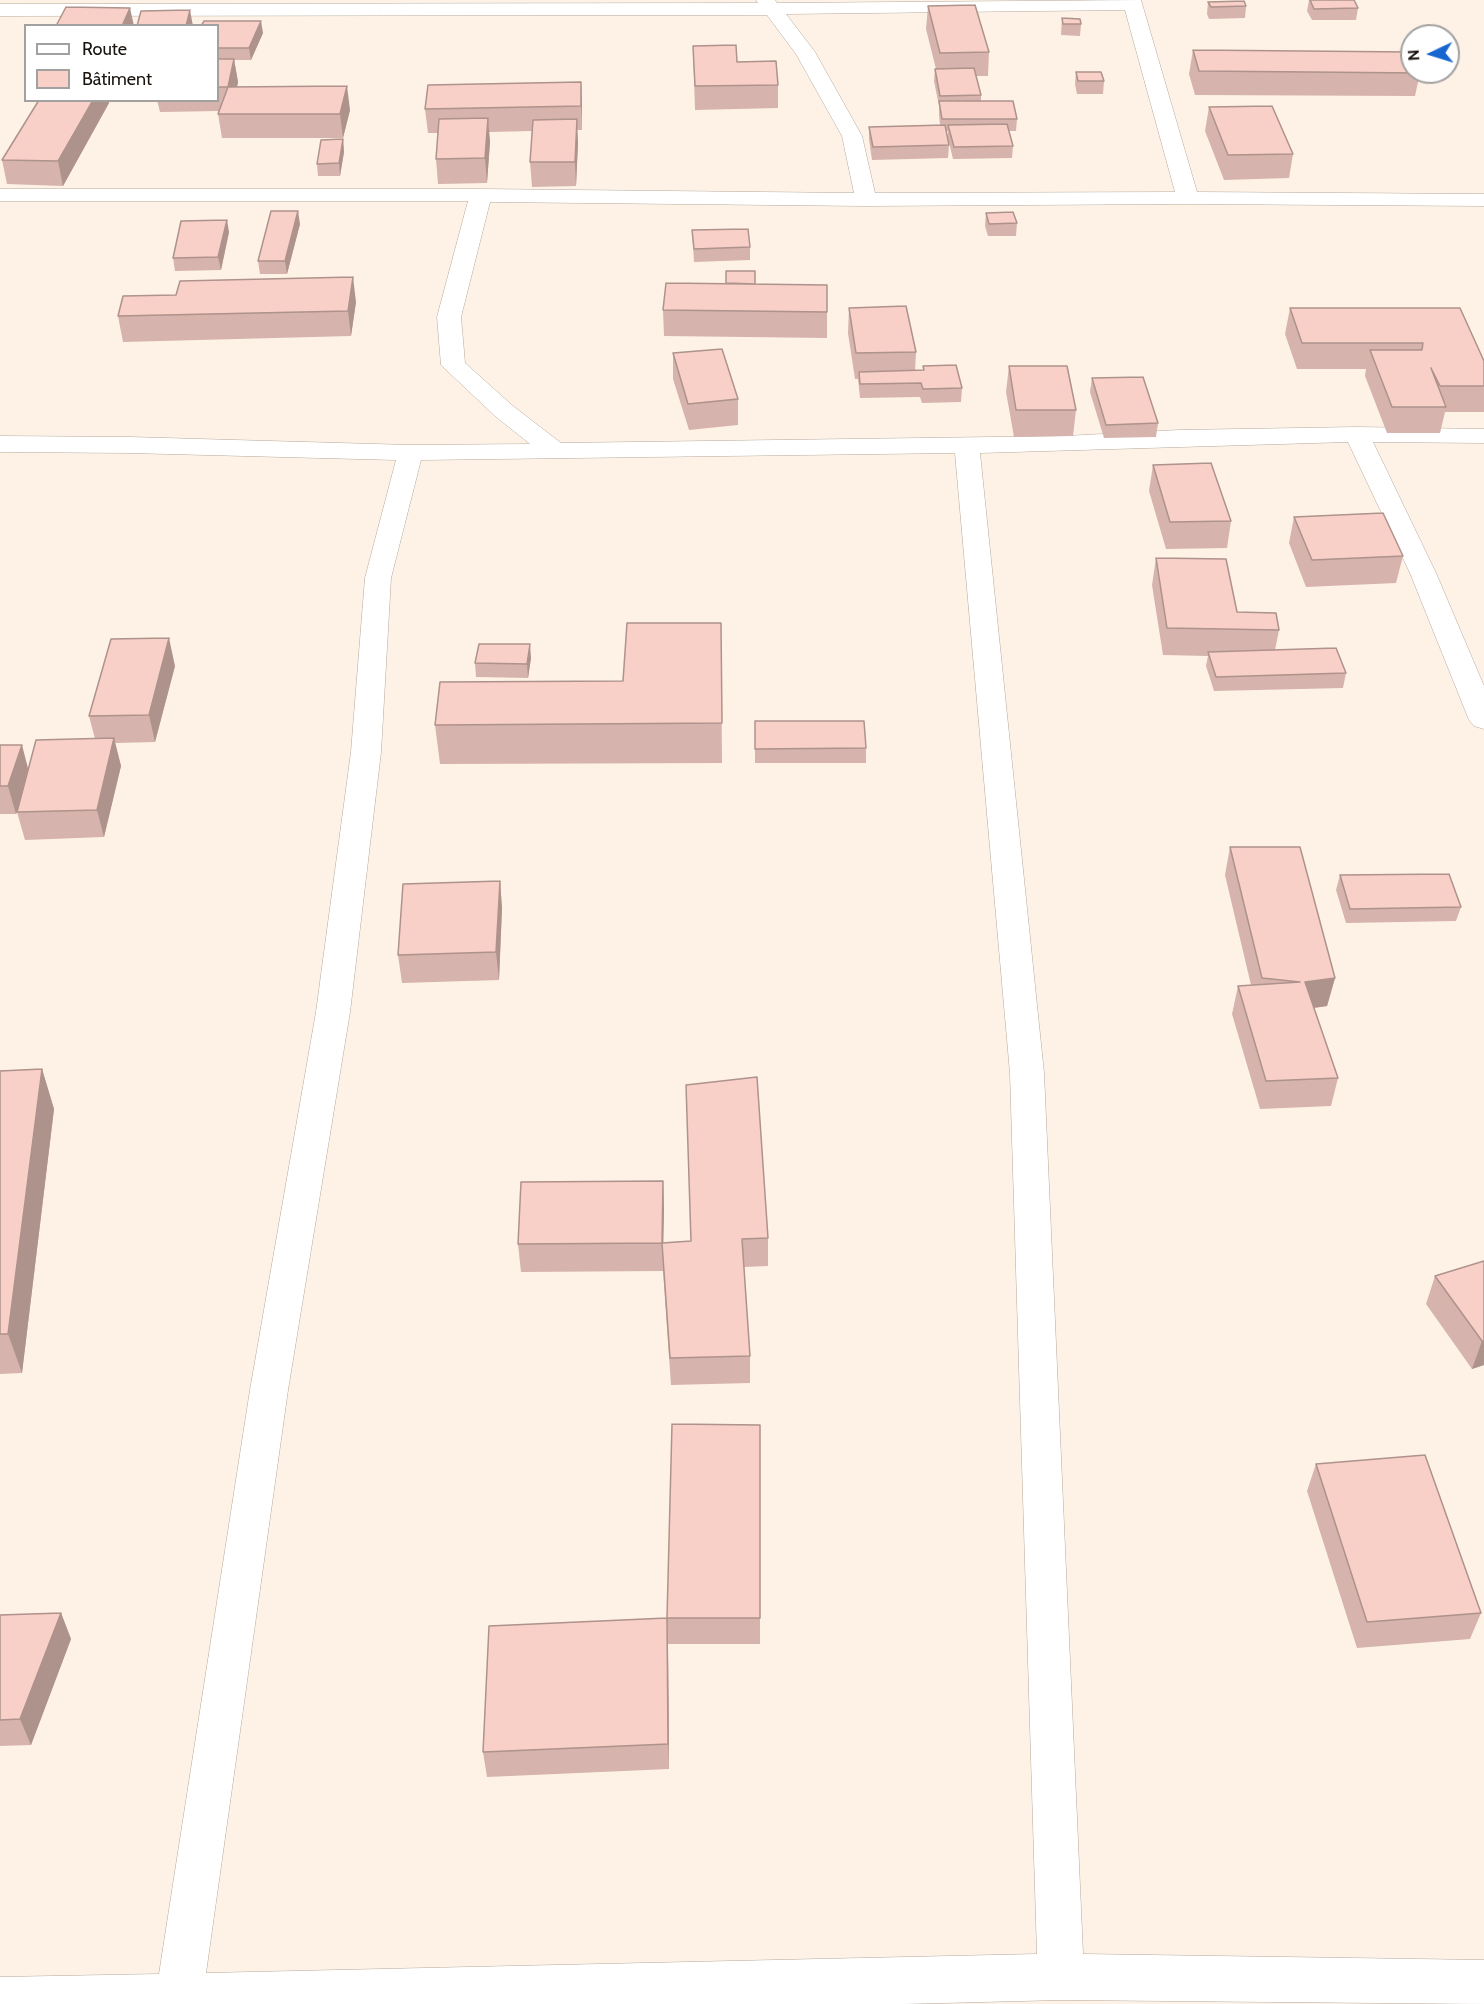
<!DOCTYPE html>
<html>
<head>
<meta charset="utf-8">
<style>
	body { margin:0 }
	#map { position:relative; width:1484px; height:2004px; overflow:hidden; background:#fef2e7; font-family:Cabin,sans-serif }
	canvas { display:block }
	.legend { position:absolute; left:24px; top:24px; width:195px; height:78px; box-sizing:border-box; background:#fff; border:2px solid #a3a19f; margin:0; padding:8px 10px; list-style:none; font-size:18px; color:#19130f }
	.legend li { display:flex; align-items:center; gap:12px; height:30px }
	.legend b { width:30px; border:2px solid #a3a19f }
	.north { position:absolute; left:1400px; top:24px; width:60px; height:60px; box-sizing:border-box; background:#fff; border:2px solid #a3a19f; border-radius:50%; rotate:266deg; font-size:16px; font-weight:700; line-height:24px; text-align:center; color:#19130f }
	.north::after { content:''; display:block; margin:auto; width:21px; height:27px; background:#1765cf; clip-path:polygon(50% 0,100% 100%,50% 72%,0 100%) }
</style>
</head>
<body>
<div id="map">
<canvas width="1484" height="2004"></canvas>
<ul class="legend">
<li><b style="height:8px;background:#fff"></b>Route</li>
<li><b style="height:16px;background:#f9d0c8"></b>Bâtiment</li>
</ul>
<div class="north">N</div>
</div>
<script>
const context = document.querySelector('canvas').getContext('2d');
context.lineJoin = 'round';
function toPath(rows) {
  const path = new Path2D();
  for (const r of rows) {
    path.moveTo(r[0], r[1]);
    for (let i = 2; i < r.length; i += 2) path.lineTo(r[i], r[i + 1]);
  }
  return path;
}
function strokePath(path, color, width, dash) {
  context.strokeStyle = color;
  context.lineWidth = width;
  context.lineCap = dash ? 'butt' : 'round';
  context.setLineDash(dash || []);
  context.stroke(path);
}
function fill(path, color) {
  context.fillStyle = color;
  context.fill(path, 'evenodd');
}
const minor = toPath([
	[756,0,775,0,777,3,1141,0,1197,192,1484,194,1484,206,1188,204,866,206,490,202,461,317,465,363,513,406,561,443,1065,436,1179,430,1357,427,1484,429,1484,443,1373,442,1436,573,1484,686,1484,729,1474,726,1469,720,1410,573,1348,442,980,453,1044,1073,1083,1954,1484,1960,1484,2004,1061,2000,903,2004,0,2004,0,1977,159,1974,250,1390,316,1012,351,752,365,578,396,460,130,453,0,452,0,436,130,437,410,445,530,444,495,416,441,365,437,317,468,201,0,201,0,189,481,189,854,193,842,136,796,54,767,15,0,16,0,4,758,3,756,0],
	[1125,10,1175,192,875,193,862,136,815,52,786,14,1125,10],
	[955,453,1010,1073,1037,1954,206,1973,288,1390,350,1012,381,752,391,578,421,460,955,453]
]);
const wall = toPath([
	[1309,0,1354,0,1358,8,1356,20,1312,20,1307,11],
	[1208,2,1246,6,1245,18,1209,19,1207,14],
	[928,6,989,52,988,76,976,76,981,95,981,101,1017,119,1016,131,1009,131,1013,146,1012,158,953,159,948,138,948,131,946,131,949,145,948,158,872,160,869,139,869,127,940,125,939,114,939,106,934,81,935,69,936,69,926,29],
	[1062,18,1081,24,1080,36,1061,35],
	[218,26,263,33,251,60,234,60,238,82,237,87,350,110,343,138,222,138,218,114,219,111,160,112,157,100,218,100],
	[693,46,737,62,778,85,778,108,695,110],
	[1193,50,1420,73,1415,96,1195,95,1189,74],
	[1076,72,1104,81,1103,94,1077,94,1075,84],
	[581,82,582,130,577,130,578,143,576,186,532,187,530,162,532,131,489,132,490,142,487,183,438,184,436,159,438,133,428,133,425,109],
	[39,100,109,100,109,103,63,186,7,184,2,160],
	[1209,107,1293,154,1289,178,1224,180,1205,131],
	[343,139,344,152,340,176,318,176,317,164],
	[986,213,1017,223,1016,236,988,236,985,226],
	[300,224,287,274,260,274,258,261],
	[692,230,750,247,750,260,694,262],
	[229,232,221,270,175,271,173,258],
	[755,284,827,312,827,338,664,336,663,310],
	[356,302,351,336,123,342,118,316],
	[849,308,916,352,915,371,923,371,923,366,962,388,961,402,922,403,920,397,860,398,858,379,855,379,848,333],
	[1290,308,1460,308,1484,361,1484,412,1445,412,1440,433,1387,433,1365,376,1366,369,1297,369,1285,334],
	[673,353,738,399,738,425,689,430,673,379],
	[1009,366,1076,410,1073,436,1014,437,1006,392],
	[1092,378,1158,423,1156,437,1104,438,1090,392],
	[1153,465,1231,521,1227,548,1166,549,1149,491],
	[1294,517,1403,556,1396,583,1306,587,1289,543],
	[1156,558,1237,612,1279,630,1275,650,1346,673,1343,688,1214,691,1206,666,1208,656,1163,655,1152,585],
	[721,623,722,763,440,764,435,725,623,681],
	[531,658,528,678,476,677,475,663],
	[175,666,155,742,115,743,121,766,104,837,25,840,17,812,16,814,0,814,0,745,28,769,95,739,89,716],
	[755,721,866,748,866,763,755,763],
	[1230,847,1335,978,1327,1006,1314,1008,1338,1078,1331,1106,1260,1109,1232,1014,1238,986,1251,985,1225,875],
	[1340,875,1461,907,1456,921,1346,923,1336,890],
	[500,881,502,908,499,980,402,983,398,955],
	[42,1069,54,1109,22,1373,0,1374,0,1071],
	[663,1181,664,1209,663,1243,768,1238,768,1266,744,1267,750,1356,750,1383,671,1385,663,1271,521,1272,518,1244],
	[1484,1261,1484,1365,1472,1369,1426,1304,1435,1276],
	[760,1425,760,1644,668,1644,669,1769,487,1777,483,1752,667,1618],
	[1316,1464,1481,1613,1470,1639,1357,1648,1307,1491],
	[61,1613,71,1639,31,1745,0,1746,0,1615]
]);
const shadedWall = toPath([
	[130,8,134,26,122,26],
	[190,10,193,26,186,26],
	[261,21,263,33,251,60,249,48],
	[234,59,238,82,232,110,228,87],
	[581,82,582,106,582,130,581,106],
	[347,86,350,110,343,138,340,114],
	[93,100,109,100,109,103,63,186,58,161],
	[488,118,490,142,487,183,485,158],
	[577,119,578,143,576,186,575,162],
	[343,139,344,152,340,176,339,163],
	[298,211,300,224,287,274,285,261],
	[227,220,229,232,221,270,218,257],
	[353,277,356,302,351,336,348,311],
	[169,638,175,666,155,742,149,715],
	[530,644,531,658,528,678,527,664],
	[114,738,121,766,104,837,97,810],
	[22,745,29,772,16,814,8,786],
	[500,881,502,908,499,980,496,952],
	[1335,978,1327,1006,1298,1010,1305,982],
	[42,1069,54,1109,22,1373,8,1334],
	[663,1181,664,1209,663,1261,662,1243],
	[1482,1341,1484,1341,1484,1365,1472,1369],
	[61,1613,71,1639,31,1745,20,1719],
	[667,1618,668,1644,669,1769,668,1744]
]);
const building = toPath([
	[1310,0,1354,0,1358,8,1314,9,1310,0],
	[1244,1,1246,6,1211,7,1208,2,1244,1],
	[975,5,989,52,940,53,928,6,975,5],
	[66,7,130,8,122,26,56,26,66,7],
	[190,10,186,26,137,26,141,11,190,10],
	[1062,18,1080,19,1081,24,1063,24,1062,18],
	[204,21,261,21,249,48,218,48,218,26,201,26,204,21],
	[736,45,737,62,776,61,778,85,695,86,693,46,736,45],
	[1193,50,1410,52,1412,56,1412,72,1419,72,1420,73,1199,71,1193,50],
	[218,59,234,59,228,87,218,87,218,59],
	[974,68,981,95,940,96,935,69,974,68],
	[1076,72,1101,72,1104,81,1078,81,1076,72],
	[581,82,581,106,425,109,428,85,581,82],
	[347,86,340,114,218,114,228,87,347,86],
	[39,100,93,100,58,161,2,160,39,100],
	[939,101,1013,101,1017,119,942,119,939,101],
	[1272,106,1293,154,1228,155,1209,107,1272,106],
	[488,118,485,158,436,159,439,119,488,118],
	[577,119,575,162,530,162,533,120,577,119],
	[1007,124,1013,146,954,147,948,125,1007,124],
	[945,125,949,145,873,147,869,127,945,125],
	[343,139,339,163,317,164,321,140,343,139],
	[271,211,298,211,285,261,258,261,271,211],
	[1013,212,1017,223,989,224,986,213,1013,212],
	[227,220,218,257,173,258,181,221,227,220],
	[748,229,750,247,694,249,692,230,748,229],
	[726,271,755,271,755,284,726,283,726,271],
	[353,277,348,311,118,316,123,296,176,295,180,281,353,277],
	[666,283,827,285,827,312,663,310,666,283],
	[906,306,916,352,856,353,849,308,906,306],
	[1290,308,1460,308,1484,361,1484,386,1440,386,1431,368,1446,407,1392,407,1370,350,1422,350,1423,343,1302,343,1290,308],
	[722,349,738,399,688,404,673,353,722,349],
	[956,365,962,388,923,389,921,383,860,384,859,372,924,370,923,366,956,365],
	[1009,366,1067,366,1076,410,1016,410,1009,366],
	[1143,377,1158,423,1106,425,1092,378,1143,377],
	[1211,463,1231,521,1170,522,1153,465,1211,463],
	[1383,513,1403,556,1312,560,1294,517,1383,513],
	[1156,558,1226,559,1237,612,1276,613,1279,630,1167,628,1156,558],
	[627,623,721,623,722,723,435,725,440,682,623,681,627,623],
	[169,638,149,715,89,716,111,639,169,638],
	[479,644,530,644,527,664,475,663,479,644],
	[1336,648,1346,673,1216,677,1208,652,1336,648],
	[755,721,864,721,866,748,755,749,755,721],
	[114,738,97,810,17,812,36,740,114,738],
	[0,745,22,745,8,786,0,786,0,745],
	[1230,847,1300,847,1335,978,1305,982,1338,1078,1266,1081,1238,986,1300,982,1262,978,1230,847],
	[1449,874,1461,907,1350,909,1340,875,1449,874],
	[500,881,496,952,398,955,403,884,500,881],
	[42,1069,8,1334,0,1334,0,1071,42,1069],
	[757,1077,768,1238,742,1239,750,1356,670,1358,662,1243,518,1244,521,1182,663,1181,662,1243,691,1241,686,1085,757,1077],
	[1484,1261,1484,1341,1482,1341,1435,1276,1484,1261],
	[672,1424,760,1425,760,1618,667,1618,668,1744,483,1752,489,1626,667,1618,672,1424],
	[1425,1455,1481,1613,1367,1622,1316,1464,1425,1455],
	[61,1613,20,1719,0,1720,0,1615,61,1613]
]);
strokePath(minor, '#b6a89b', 1);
fill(minor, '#fff');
fill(wall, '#d6b3ac');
fill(shadedWall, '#ae928c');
fill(building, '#f9d0c8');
strokePath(building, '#ae928c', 1.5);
</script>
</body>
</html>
